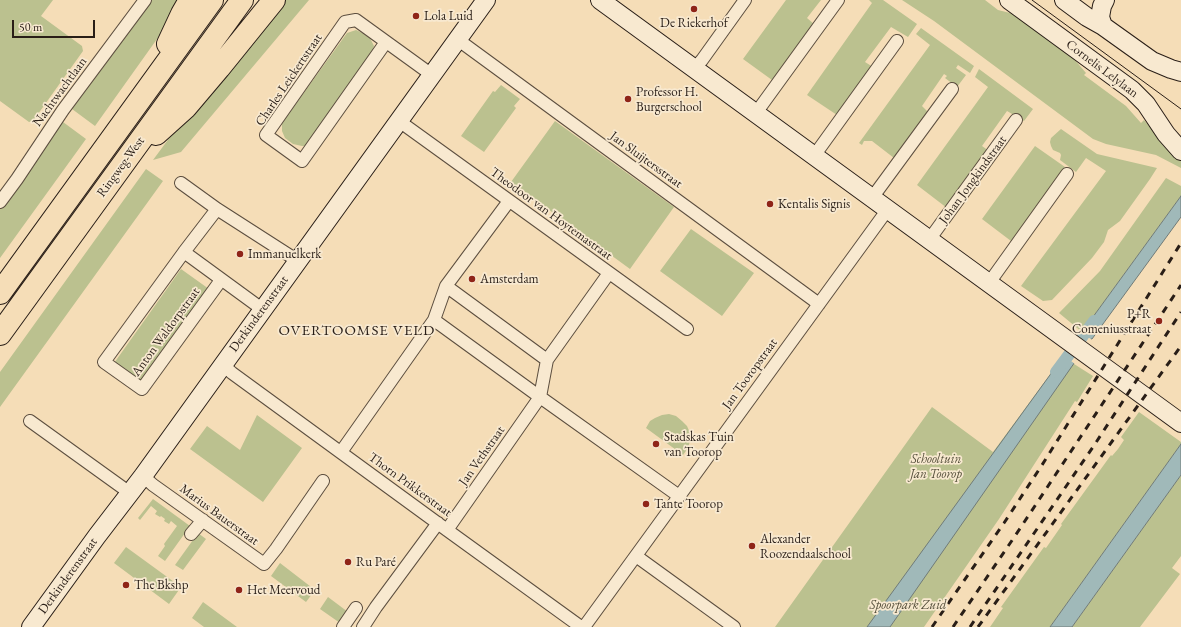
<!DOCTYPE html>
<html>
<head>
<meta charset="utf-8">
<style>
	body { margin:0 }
	#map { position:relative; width:1181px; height:627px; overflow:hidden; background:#f5ddb7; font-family:"EB Garamond",serif }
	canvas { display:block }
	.scale { position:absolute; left:12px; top:20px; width:83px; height:18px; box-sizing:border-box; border:2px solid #291e17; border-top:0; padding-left:5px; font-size:12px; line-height:14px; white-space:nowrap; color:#291e17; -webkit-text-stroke:3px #f8e9d0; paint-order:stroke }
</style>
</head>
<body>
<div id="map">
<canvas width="1181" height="627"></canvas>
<div class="scale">50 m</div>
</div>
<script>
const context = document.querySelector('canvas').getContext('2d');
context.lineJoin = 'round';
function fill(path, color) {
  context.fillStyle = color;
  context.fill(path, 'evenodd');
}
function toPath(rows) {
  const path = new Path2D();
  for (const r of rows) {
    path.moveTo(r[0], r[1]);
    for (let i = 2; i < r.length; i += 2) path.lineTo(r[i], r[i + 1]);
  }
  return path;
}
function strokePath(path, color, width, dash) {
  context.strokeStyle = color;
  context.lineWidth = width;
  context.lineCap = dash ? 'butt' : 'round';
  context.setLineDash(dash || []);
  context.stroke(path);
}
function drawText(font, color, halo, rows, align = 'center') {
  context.font = font + ' "EB Garamond",serif';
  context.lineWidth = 3.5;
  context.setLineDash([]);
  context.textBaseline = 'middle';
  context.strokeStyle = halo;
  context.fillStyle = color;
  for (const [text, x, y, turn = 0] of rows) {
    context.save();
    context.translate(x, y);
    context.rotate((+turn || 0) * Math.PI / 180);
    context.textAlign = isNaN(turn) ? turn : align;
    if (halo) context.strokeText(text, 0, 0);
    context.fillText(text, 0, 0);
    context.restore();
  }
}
const green = toPath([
	[0,0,53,0,41,16,82,46,83,51,33,121,29,122,0,101],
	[152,0,183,0,167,25,95,126,72,109,145,11],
	[285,0,309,0,181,152,153,160,173,133],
	[786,0,821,0,807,18,814,24,772,80,743,59],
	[869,0,883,0,917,24,908,37,891,27,865,62,873,67,837,115,807,95,872,3],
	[902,0,985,0,998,10,1018,15,1063,46,1086,73,1084,75,1126,106,1141,123,1144,120,1169,149,1181,160,1181,168,1156,155,1106,144,1093,139,934,21],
	[921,28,974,66,970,73,958,65,956,68,966,75,957,87,945,78,947,76,944,74,922,106,928,112,894,158,872,141,864,141,862,145,859,143,930,45,916,34],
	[356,30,369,36,374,46,372,53,307,146,302,146,293,144,285,138,282,131,282,123,347,33],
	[979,69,1033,109,1024,121,1007,111,982,146,989,151,947,208,917,185,988,87,975,77],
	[501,85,520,99,514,106,516,108,484,152,461,136,493,91,495,92],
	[555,121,674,207,630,269,511,182],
	[63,122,86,139,0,258,0,209],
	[1061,129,1097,154,1157,168,1150,179,1120,221,1108,230,1104,242,1092,258,1052,300,1043,301,1021,286,1106,171,1086,158,1076,172,1060,160,1061,155,1060,153,1053,150,1051,146,1050,142,1051,138],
	[1035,146,1065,167,1011,241,982,219],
	[146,169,163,181,0,407,0,372],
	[1166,178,1181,186,1181,196,1082,332,1059,313,1100,271],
	[691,229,754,273,722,316,660,271],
	[181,269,209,289,140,385,112,366],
	[1063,357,1093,376,1077,402,1075,401,999,519,924,627,775,627,932,407,993,452],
	[1139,412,1181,442,1181,444,1050,627,990,627,1003,608,1001,607,1044,547,1046,548,1062,525,1061,524,1111,455,1112,456,1118,449,1124,440,1121,437],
	[669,414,676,416,682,421,687,426,690,433,690,441,688,448,683,455,646,428,650,421,655,418,662,415],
	[257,415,302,448,263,502,190,449,207,426,240,450],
	[1181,475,1181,556,1172,568,1180,574,1140,627,1072,627],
	[153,499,190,526,165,561,158,556,165,546,164,544,177,526,171,521,169,524,164,521,165,519,161,516,160,517,155,514,157,511,151,506,140,520,138,518],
	[198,533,206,539,183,570,175,565],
	[126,547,181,587,169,604,114,563],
	[280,563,315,590,306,602,271,576],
	[328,597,348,612,340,623,320,609],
	[203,602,237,627,204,627,192,618]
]);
const water = toPath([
	[1181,196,1181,217,1092,339,1091,339,890,627,867,627,1063,357,1069,361,1087,336,1082,332,1181,196],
	[1181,444,1181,475,1072,627,1050,627,1181,444]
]);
const pier = toPath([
	[1080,331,1092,340,1075,364,1063,355,1068,358,1085,336,1081,333]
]);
const canal = toPath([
	[1056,372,1094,321]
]);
const street = toPath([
	[457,39,819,304],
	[386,42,302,161,266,135,345,22,356,20,432,75],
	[694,69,702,60,745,0],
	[756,113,838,0],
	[399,121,687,329],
	[814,156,897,41],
	[181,183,217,209,298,261],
	[872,198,952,89],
	[509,201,446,286,434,320,540,397,679,496],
	[0,202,17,179,63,110,145,0],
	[217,209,184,252,104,362,142,389,221,280],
	[929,240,1016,120],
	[184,252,262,309],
	[989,283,1067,174],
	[446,286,547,360,540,397,447,530],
	[547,360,609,273],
	[223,365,232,373,447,530,581,627],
	[30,421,130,493],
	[341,452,434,320],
	[143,476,153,485,264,564,276,549,323,481],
	[191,534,203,520],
	[636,556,734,627],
	[343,627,356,608],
	[363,627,376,607,438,523],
	[584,627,888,209]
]);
const secondary = toPath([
	[600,0,1181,423],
	[1009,0,1132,90,1146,104,1166,134,1181,151],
	[1064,0,1087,17,1103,26,1152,61,1171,69,1181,72],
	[1103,26,1100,17,1102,6,1105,0],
	[31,627,97,536,143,476,486,0]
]);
const highway = toPath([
	[168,44,182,14,190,0],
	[156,134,186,107,219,68,274,0],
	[0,293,212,0],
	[0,334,242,0]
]);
const tram = toPath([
	[1032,0,1181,109]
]);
const rail = toPath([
	[932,627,1004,523,1042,465,1181,243],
	[953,627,1015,536,1181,285],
	[970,627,1095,444,1181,312],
	[978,627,1181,346]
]);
const markers = [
	[694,9,4,"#8f2418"],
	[416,16,4,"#8f2418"],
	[628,99,4,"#8f2418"],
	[770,204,4,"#8f2418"],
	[240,254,4,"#8f2418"],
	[472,279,4,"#8f2418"],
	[1159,321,4,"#8f2418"],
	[656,444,4,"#8f2418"],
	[646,504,4,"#8f2418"],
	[752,546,4,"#8f2418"],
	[348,562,4,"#8f2418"],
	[126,585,4,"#8f2418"],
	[239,590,4,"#8f2418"]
];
const poiNames = [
	["Lola Luid",424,16],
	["De Riekerhof",694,23,"center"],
	["Professor H.",636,92],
	["Burgerschool",636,107],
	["Kentalis Signis",778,204],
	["Immanuelkerk",248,254],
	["Amsterdam",480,279],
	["P+R",1151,314,"right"],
	["Comeniusstraat",1151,329,"right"],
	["Stadskas Tuin",664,437],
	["van Toorop",664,452],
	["Tante Toorop",654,504],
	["Alexander",760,539],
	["Roozendaalschool",760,554],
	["Ru Paré",356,562],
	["The Bkshp",134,585],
	["Het Meervoud",247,590]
];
const streetNames = [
	["Cornelis Lelylaan",1102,69,37],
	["Charles Leickertstraat",289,80,-56],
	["Nachtwachtlaan",60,92,-54],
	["Jan Sluijtersstraat",646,160,36],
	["Ringweg-West",121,167,-54],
	["Johan Jongkindstraat",973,180,-54],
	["Theodoor van Hoytemastraat",551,214,36],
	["Derkinderenstraat",259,314,-54],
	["Anton Waldorpstraat",166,332,-54],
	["Jan Tooropstraat",750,374,-54],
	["Jan Vethstraat",482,456,-55],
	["Thorn Prikkerstraat",410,485,36],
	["Marius Bauerstraat",219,515,36],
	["Derkinderenstraat",68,576,-54]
];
const parkNames = [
	["Schooltuin",936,459],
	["Jan Toorop",936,474],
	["Spoorpark Zuid",908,605]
];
const quarterNames = [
	["OVERTOOMSE VELD",357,331]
];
fill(green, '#bbc18f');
fill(water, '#a0b9b9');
strokePath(water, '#707b78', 1);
fill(pier, '#f5ddb7');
strokePath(canal, '#a0b9b9', 12);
strokePath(street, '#5c4e3f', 14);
strokePath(secondary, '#291e17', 20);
strokePath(highway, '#291e17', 24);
strokePath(street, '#f8e9d0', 12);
strokePath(secondary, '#f8e9d0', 18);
strokePath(highway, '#f5ddb7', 22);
strokePath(tram, '#291e17', 1);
strokePath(rail, '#291e17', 3, [7, 7]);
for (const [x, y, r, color] of markers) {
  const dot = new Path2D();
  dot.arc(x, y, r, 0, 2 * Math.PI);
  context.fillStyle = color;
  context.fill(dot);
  strokePath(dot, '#f8e9d0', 1.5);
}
drawText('13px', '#291e17', '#f8e9d0', poiNames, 'left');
drawText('13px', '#291e17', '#f8e9d0', streetNames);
drawText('italic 13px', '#554f3b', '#f8e9d0', parkNames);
context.letterSpacing = '1px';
drawText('15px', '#291e17', '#f8e9d0', quarterNames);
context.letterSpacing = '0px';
</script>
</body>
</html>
